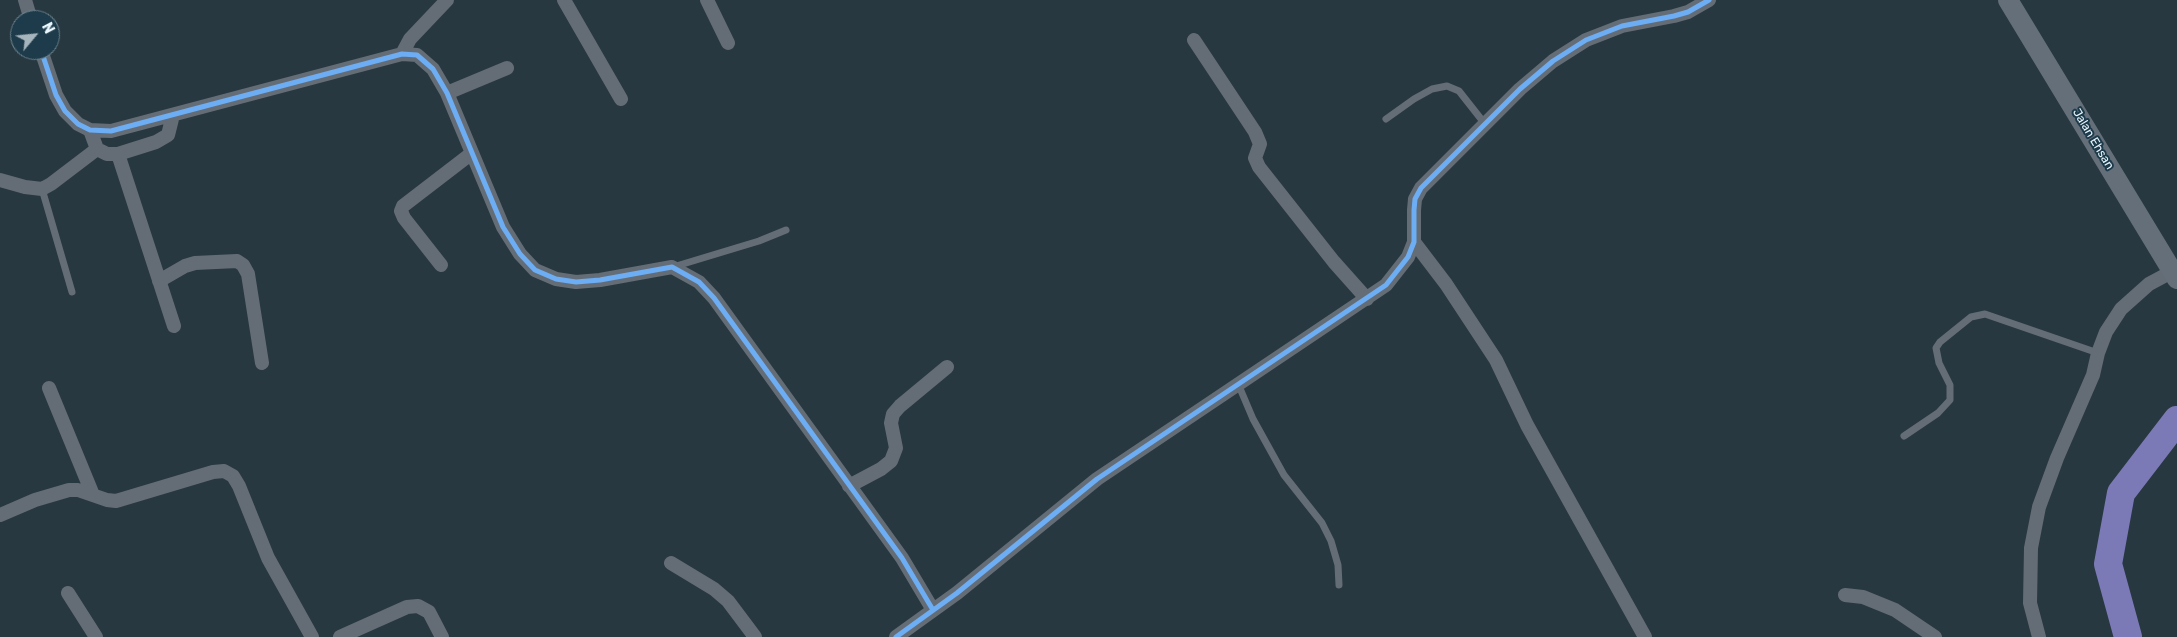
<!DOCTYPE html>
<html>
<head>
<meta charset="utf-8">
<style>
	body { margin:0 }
	#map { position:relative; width:2177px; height:637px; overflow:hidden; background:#283840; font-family:Rubik,sans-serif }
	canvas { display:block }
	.north { position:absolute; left:10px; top:10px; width:50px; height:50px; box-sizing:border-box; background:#1d3b4a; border:1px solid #6f8692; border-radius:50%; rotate:62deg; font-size:14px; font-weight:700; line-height:20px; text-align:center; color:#eaf7ff }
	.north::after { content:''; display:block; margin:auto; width:18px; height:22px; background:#a6b4bc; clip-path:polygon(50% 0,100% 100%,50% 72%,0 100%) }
</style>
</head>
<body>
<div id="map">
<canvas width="2177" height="637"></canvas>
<div class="north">N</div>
</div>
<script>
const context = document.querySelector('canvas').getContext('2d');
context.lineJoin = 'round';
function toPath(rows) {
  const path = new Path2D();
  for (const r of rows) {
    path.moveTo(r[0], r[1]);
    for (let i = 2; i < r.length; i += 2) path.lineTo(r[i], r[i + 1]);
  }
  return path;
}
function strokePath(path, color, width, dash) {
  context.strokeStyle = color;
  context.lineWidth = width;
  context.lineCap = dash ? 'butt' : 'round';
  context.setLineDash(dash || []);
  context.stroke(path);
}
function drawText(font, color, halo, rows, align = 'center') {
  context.font = font + ' Rubik,sans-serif';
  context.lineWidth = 4;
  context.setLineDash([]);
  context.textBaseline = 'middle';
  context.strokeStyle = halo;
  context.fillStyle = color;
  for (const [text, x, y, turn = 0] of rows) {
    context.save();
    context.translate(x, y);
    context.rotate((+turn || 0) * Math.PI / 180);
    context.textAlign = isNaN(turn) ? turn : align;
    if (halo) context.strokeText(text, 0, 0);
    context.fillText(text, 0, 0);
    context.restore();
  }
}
const river = toPath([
	[2128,637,2108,564,2121,493,2177,420]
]);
const service = toPath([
	[1386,119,1414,99,1432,89,1447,86,1459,91,1485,124],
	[42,189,72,292],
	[673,267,759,241,786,230],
	[1239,386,1253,419,1284,475,1322,523,1331,541,1338,565,1339,585],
	[1904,436,1938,413,1950,400,1950,385,1939,363,1936,348,1940,342,1971,317,1985,314,2098,353]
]);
const minor = toPath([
	[25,0,31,20],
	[564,0,621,99],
	[707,0,728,43],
	[1194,40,1255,132,1260,144,1255,158,1259,167,1334,262,1367,299],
	[41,50,56,95,65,111,78,124,90,130,111,131,402,54,417,55,433,69,447,93,503,227,520,254,535,270,556,279,576,282,600,280,672,267,699,282,714,298,902,558,933,610],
	[402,54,410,39,447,0],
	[447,93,507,68],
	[97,149,107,154,118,154,156,142,168,135,173,115],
	[118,154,174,326],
	[0,180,25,187,42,189,51,184,97,149,90,130],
	[1414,242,1446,284,1496,360,1527,425,1645,637],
	[441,265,404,218,401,211,403,206,472,153],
	[159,281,185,266,195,263,237,261,243,265,248,274,262,363],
	[49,388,93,495],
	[849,486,881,469,891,461,896,448,891,423,893,414,900,406,947,367],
	[0,515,35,500,69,490,78,490,107,500,116,501,213,472,224,471,233,476,239,486,268,558,312,637],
	[671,563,714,589,728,601,755,637],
	[68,593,96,637],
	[1845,595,1863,597,1895,610,1935,637],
	[340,637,407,607,418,606,429,612,442,637],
	[896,637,957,593,1097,479,1386,285,1408,257,1414,242,1414,210,1415,199,1421,188,1520,89,1553,61,1586,40,1622,26,1674,16,1688,12,1709,0],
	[2039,637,2030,603,2031,548,2039,507,2057,458,2093,375,2098,353,2106,332,2121,309,2149,284,2177,269]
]);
const secondary = toPath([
	[2008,0,2177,279]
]);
const cycleway = toPath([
	[41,50,56,95,65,111,78,124,90,130,111,131,402,54,417,55,433,69,447,93,503,227,520,254,535,270,556,279,576,282,600,280,672,267,699,282,714,298,902,558,933,610],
	[896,637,957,593,1097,479,1386,285,1408,257,1414,242,1414,210,1415,199,1421,188,1520,89,1553,61,1586,40,1622,26,1674,16,1688,12,1709,0]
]);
const streetNames = [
	["Jalan Ehsan",2093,139,59]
];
strokePath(river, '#7b7ab7', 28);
strokePath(service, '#646d76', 7);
strokePath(minor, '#646d76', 14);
strokePath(secondary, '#646f79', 20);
strokePath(cycleway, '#6dadf4', 5);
drawText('12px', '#eaf7ff', '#1d3b4a', streetNames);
</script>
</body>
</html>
